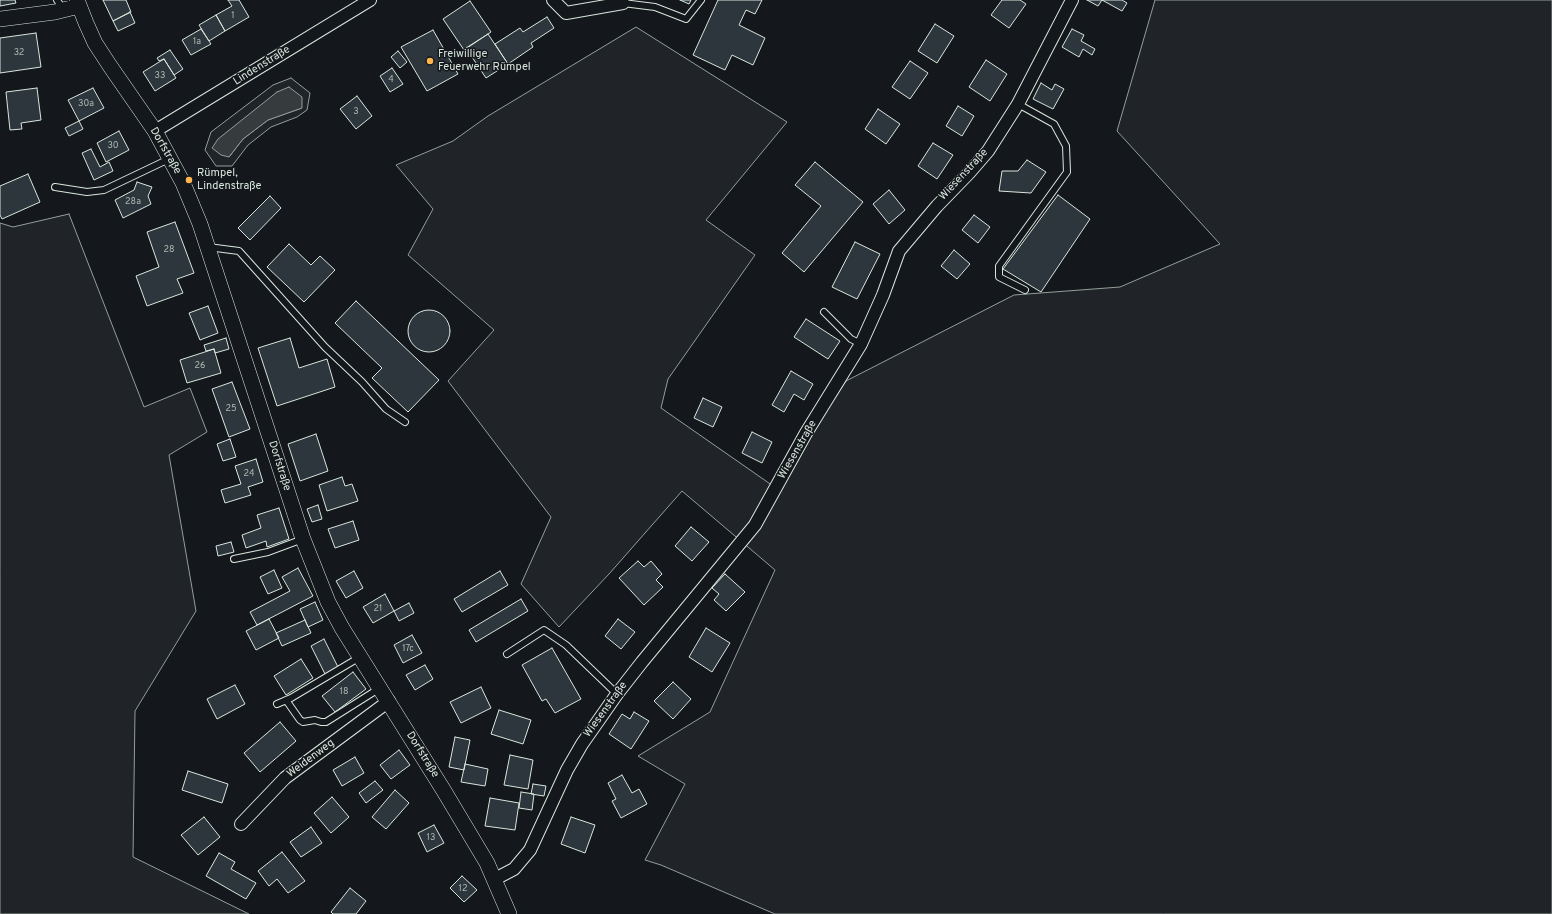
<!DOCTYPE html>
<html>
<head>
<meta charset="utf-8">
<style>
	body { margin:0 }
	canvas { display:block; background:#14181c }
</style>
</head>
<body>
<canvas width="1552" height="914"></canvas>
<script>
const context = document.querySelector('canvas').getContext('2d');
context.lineJoin = 'round';
function fill(path, color) {
  context.fillStyle = color;
  context.fill(path, 'evenodd');
}
function toPath(rows) {
  const path = new Path2D();
  for (const r of rows) {
    if (r.length === 3) {
      path.moveTo(r[0] + r[2], r[1]);
      path.arc(r[0], r[1], r[2], 0, 2 * Math.PI);
      continue;
    }
    path.moveTo(r[0], r[1]);
    for (let i = 2; i < r.length; i += 2) path.lineTo(r[i], r[i + 1]);
  }
  return path;
}
function strokePath(path, color, width, dash) {
  context.strokeStyle = color;
  context.lineWidth = width;
  context.lineCap = dash ? 'butt' : 'round';
  context.setLineDash(dash || []);
  context.stroke(path);
}
function drawText(font, color, halo, rows, align = 'center') {
  context.font = font + ' Overpass,sans-serif';
  context.lineWidth = 3;
  context.setLineDash([]);
  context.textBaseline = 'middle';
  context.strokeStyle = halo;
  context.fillStyle = color;
  for (const [text, x, y, turn = 0] of rows) {
    context.save();
    context.translate(x, y);
    context.rotate((+turn || 0) * Math.PI / 180);
    context.textAlign = isNaN(turn) ? turn : align;
    if (halo) context.strokeText(text, 0, 0);
    context.fillText(text, 0, 0);
    context.restore();
  }
}
const green = toPath([
	[1155,0,1552,0,1552,914,775,914,661,865,645,860,685,784,638,756,710,712,775,570,682,491,609,574,559,627,521,584,551,517,448,381,494,330,408,255,433,209,396,165,453,141,488,116,636,27,787,122,706,220,755,255,668,379,661,408,776,488,846,381,1014,295,1120,287,1220,244,1117,131,1155,0],
	[291,78,310,93,307,110,297,117,271,127,248,145,232,166,216,166,205,150,211,132,273,85,291,78],
	[277,92,302,108,268,120,243,139,229,157,277,92],
	[69,214,144,407,190,388,207,432,169,455,196,611,135,711,133,857,249,914,0,914,0,223,13,227,69,214]
]);
const water = toPath([
	[289,87,302,97,302,108,268,120,243,139,229,157,221,155,212,148,218,139,277,92,289,87]
]);
const building = toPath([
	[0,0,15,0,16,3,0,6,0,0],
	[103,0,126,0,131,12,113,21,103,0],
	[228,0,239,0,249,17,225,31,216,15,232,6,228,0],
	[680,0,691,0,689,4,680,0],
	[718,0,762,0,755,14,746,10,739,25,765,38,753,65,732,55,725,70,693,55,718,0],
	[1002,0,1020,0,1026,4,1009,28,991,15,1002,0],
	[1087,0,1122,0,1127,3,1122,11,1102,0,1098,6,1087,0],
	[470,1,491,32,464,50,443,19,470,1],
	[130,12,135,23,118,31,113,21,130,12],
	[216,15,225,31,209,41,199,25,216,15],
	[547,17,554,28,531,43,533,47,508,64,495,44,520,28,523,32,547,17],
	[935,24,954,36,937,63,918,51,935,24],
	[201,29,211,44,191,55,182,40,201,29],
	[1072,29,1084,35,1081,41,1095,49,1092,55,1083,49,1079,57,1062,47,1072,29],
	[433,30,458,74,427,91,401,47,433,30],
	[36,33,41,67,0,73,0,38,36,33],
	[488,34,508,64,486,78,466,48,488,34],
	[170,50,183,69,174,75,164,59,159,61,157,58,170,50],
	[398,51,407,62,400,68,391,57,398,51],
	[164,59,176,78,155,91,143,72,164,59],
	[986,60,1007,74,990,101,969,87,986,60],
	[910,61,928,73,910,99,892,87,910,61],
	[392,68,403,84,390,92,380,76,392,68],
	[1041,83,1052,90,1055,84,1064,89,1053,109,1033,99,1041,83],
	[37,88,41,120,21,123,22,129,10,130,6,92,37,88],
	[93,88,104,108,79,121,68,100,93,88],
	[357,96,372,116,356,129,340,109,357,96],
	[958,106,974,116,962,136,946,126,958,106],
	[878,109,900,124,886,144,865,129,878,109],
	[79,121,83,129,69,136,65,128,79,121],
	[119,131,129,150,106,162,97,143,119,131],
	[933,143,953,155,937,179,918,166,933,143],
	[91,149,100,167,109,162,113,171,94,180,82,153,91,149],
	[1027,160,1046,172,1031,193,999,191,1002,171,1018,171,1027,160],
	[815,162,863,202,804,272,782,253,821,206,795,185,815,162],
	[28,174,40,202,2,219,0,215,0,186,28,174],
	[137,182,152,187,148,196,151,204,123,218,115,200,134,190,137,182],
	[889,190,905,210,889,224,873,204,889,190],
	[1058,195,1090,219,1041,292,1003,269,1058,195],
	[270,196,281,208,250,240,238,228,270,196],
	[974,215,990,227,978,243,962,230,974,215],
	[175,222,194,273,177,279,183,293,147,306,136,276,159,267,147,232,175,222],
	[855,242,880,254,857,299,832,287,855,242],
	[289,244,311,265,320,256,335,270,304,302,267,267,289,244],
	[954,250,970,264,957,279,941,266,954,250],
	[356,301,439,380,408,412,372,378,382,368,335,323,356,301],
	[208,306,218,333,200,340,189,313,208,306],
	[429,331,21],
	[806,319,840,341,828,359,794,337,806,319],
	[226,338,229,349,215,353,214,349,206,351,204,345,226,338],
	[290,338,299,368,327,359,335,387,277,406,258,348,290,338],
	[214,349,221,373,187,383,180,360,214,349],
	[791,371,813,384,804,400,794,394,784,412,772,405,791,371],
	[232,382,250,429,229,437,212,389,232,382],
	[703,398,722,407,713,427,694,418,703,398],
	[752,432,772,442,762,463,742,453,752,432],
	[316,434,328,471,300,481,288,444,316,434],
	[230,439,236,457,223,461,217,444,230,439],
	[256,459,263,482,248,487,251,495,225,503,221,490,241,484,235,466,256,459],
	[342,477,345,486,352,484,358,501,327,511,319,485,342,477],
	[318,505,322,519,312,522,307,509,318,505],
	[279,508,289,539,267,547,266,541,246,548,242,535,261,528,257,515,279,508],
	[353,521,359,540,335,548,328,529,353,521],
	[691,527,709,542,692,561,675,546,691,527],
	[231,542,234,552,218,556,216,546,231,542],
	[638,561,644,567,651,561,662,574,656,580,663,587,644,605,619,578,638,561],
	[298,568,313,596,257,625,250,612,290,591,282,577,298,568],
	[274,570,282,588,268,594,260,577,274,570],
	[354,571,363,588,346,598,336,581,354,571],
	[500,571,508,585,462,612,454,599,500,571],
	[725,574,745,592,726,611,714,600,719,594,712,588,725,574],
	[385,594,394,611,373,623,363,607,385,594],
	[521,599,528,611,476,642,469,630,521,599],
	[315,602,323,620,308,627,300,609,315,602],
	[409,603,414,613,399,621,394,611,409,603],
	[269,619,279,638,256,650,246,631,269,619],
	[618,619,635,632,621,649,605,636,618,619],
	[305,620,311,633,282,646,276,633,305,620],
	[706,628,730,643,712,672,689,657,706,628],
	[412,635,422,653,403,663,394,645,412,635],
	[324,639,338,667,325,674,311,646,324,639],
	[552,648,581,699,555,713,546,699,542,701,522,665,552,648],
	[301,659,313,678,286,695,274,676,301,659],
	[425,665,433,679,415,690,406,675,425,665],
	[353,672,366,689,335,712,322,696,353,672],
	[673,682,691,699,673,719,654,701,673,682],
	[235,685,245,704,217,719,207,699,235,685],
	[481,687,491,708,461,723,450,702,481,687],
	[499,710,531,720,523,744,491,734,499,710],
	[634,712,649,721,631,749,609,734,622,714,630,719,634,712],
	[280,722,296,741,260,772,244,753,280,722],
	[455,737,470,740,464,770,449,767,455,737],
	[399,750,410,765,391,779,380,765,399,750],
	[510,755,533,760,528,789,504,785,510,755],
	[355,757,364,773,342,786,333,770,355,757],
	[465,764,488,769,485,786,461,782,465,764],
	[188,771,228,784,222,803,182,790,188,771],
	[622,775,632,793,639,789,647,804,621,818,612,801,616,799,608,783,622,775],
	[375,781,383,790,366,803,359,793,375,781],
	[533,784,546,786,544,796,531,794,533,784],
	[395,790,409,803,386,829,372,817,395,790],
	[521,792,534,794,532,810,519,808,521,792],
	[332,797,349,817,331,833,314,813,332,797],
	[490,798,519,803,515,830,485,826,490,798],
	[204,817,220,837,198,855,181,835,204,817],
	[571,817,595,825,585,853,561,844,571,817],
	[434,825,444,843,427,852,418,833,434,825],
	[311,827,322,843,301,857,290,842,311,827],
	[282,852,305,881,288,893,277,879,269,886,258,871,282,852],
	[219,853,235,862,231,869,256,883,246,899,206,876,219,853],
	[462,876,477,890,464,902,450,888,462,876],
	[350,888,366,901,356,914,333,914,331,912,350,888]
]);
const service = toPath([
	[57,0,63,9],
	[623,3,655,7,686,19,701,0],
	[1018,104,1054,124,1066,146,1067,172,999,266,999,277,1025,290],
	[55,187,87,192,104,190,169,159],
	[208,247,239,251,325,347,362,382,386,409,405,422],
	[824,312,851,339,861,344],
	[234,559,268,552,303,539],
	[507,654,544,630,566,645,617,694],
	[286,700,300,720,303,722,315,720,321,722,326,722,380,688],
	[277,704,291,698,360,657]
]);
const minor = toPath([
	[553,0,566,13,623,3],
	[155,131,370,0],
	[241,824,285,778,389,701],
	[495,879,514,869,530,850,567,770,582,744,617,694,642,662,755,525,806,433,861,344,883,295,899,251,937,206,969,173,988,151,1018,104,1072,0]
]);
const tertiary = toPath([
	[77,0,86,23,95,43,110,66,155,131,183,183,200,224,303,539,328,602,342,628,444,791,487,863,509,914],
	[0,19,55,12,79,6]
]);
const markers = [
	[430,61,4,"#ffb74d"],
	[189,180,4,"#ffb74d"]
];
const numberNames = [
	["1",233,16],
	["1a",197,42],
	["32",19,53],
	["33",160,76],
	["4",391,80],
	["30a",86,104],
	["3",356,112],
	["30",113,146],
	["28a",133,202],
	["28",169,250],
	["26",200,366],
	["25",231,409],
	["24",249,474],
	["21",378,609],
	["17c",408,649],
	["18",344,692],
	["13",431,838],
	["12",463,889]
];
const poiNames = [
	["Freiwillige",438,55],
	["Feuerwehr Rümpel",438,68],
	["Rümpel,",197,174],
	["Lindenstraße",197,187]
];
const streetNames = [
	["Lindenstraße",262,66,-32],
	["Dorfstraße",165,151,60],
	["Wiesenstraße",964,175,-47],
	["Wiesenstraße",798,450,-60],
	["Dorfstraße",279,466,72],
	["Wiesenstraße",606,710,-54],
	["Dorfstraße",422,755,58],
	["Weidenweg",311,759,-37]
];
fill(green, '#202428');
strokePath(green, '#939e99', 1);
fill(water, '#363b3e');
strokePath(water, '#939e99', 1);
fill(building, '#2c363c');
strokePath(building, '#d8e6dc', 1);
strokePath(service, '#d8e6dc', 8);
strokePath(minor, '#d8e6dc', 14);
strokePath(tertiary, '#d8e6dc', 16);
strokePath(service, '#14181c', 6);
strokePath(minor, '#14181c', 12);
strokePath(tertiary, '#14181c', 15);
for (const [x, y, r, color] of markers) {
  const dot = new Path2D();
  dot.arc(x, y, r, 0, 2 * Math.PI);
  context.fillStyle = color;
  context.fill(dot);
  strokePath(dot, '#14181c', 1.5);
}
drawText('9px', '#adbab4', null, numberNames);
drawText('11px', '#d8e6dc', '#14181c', poiNames, 'left');
drawText('11px', '#d8e6dc', '#14181c', streetNames);
</script>
</body>
</html>
